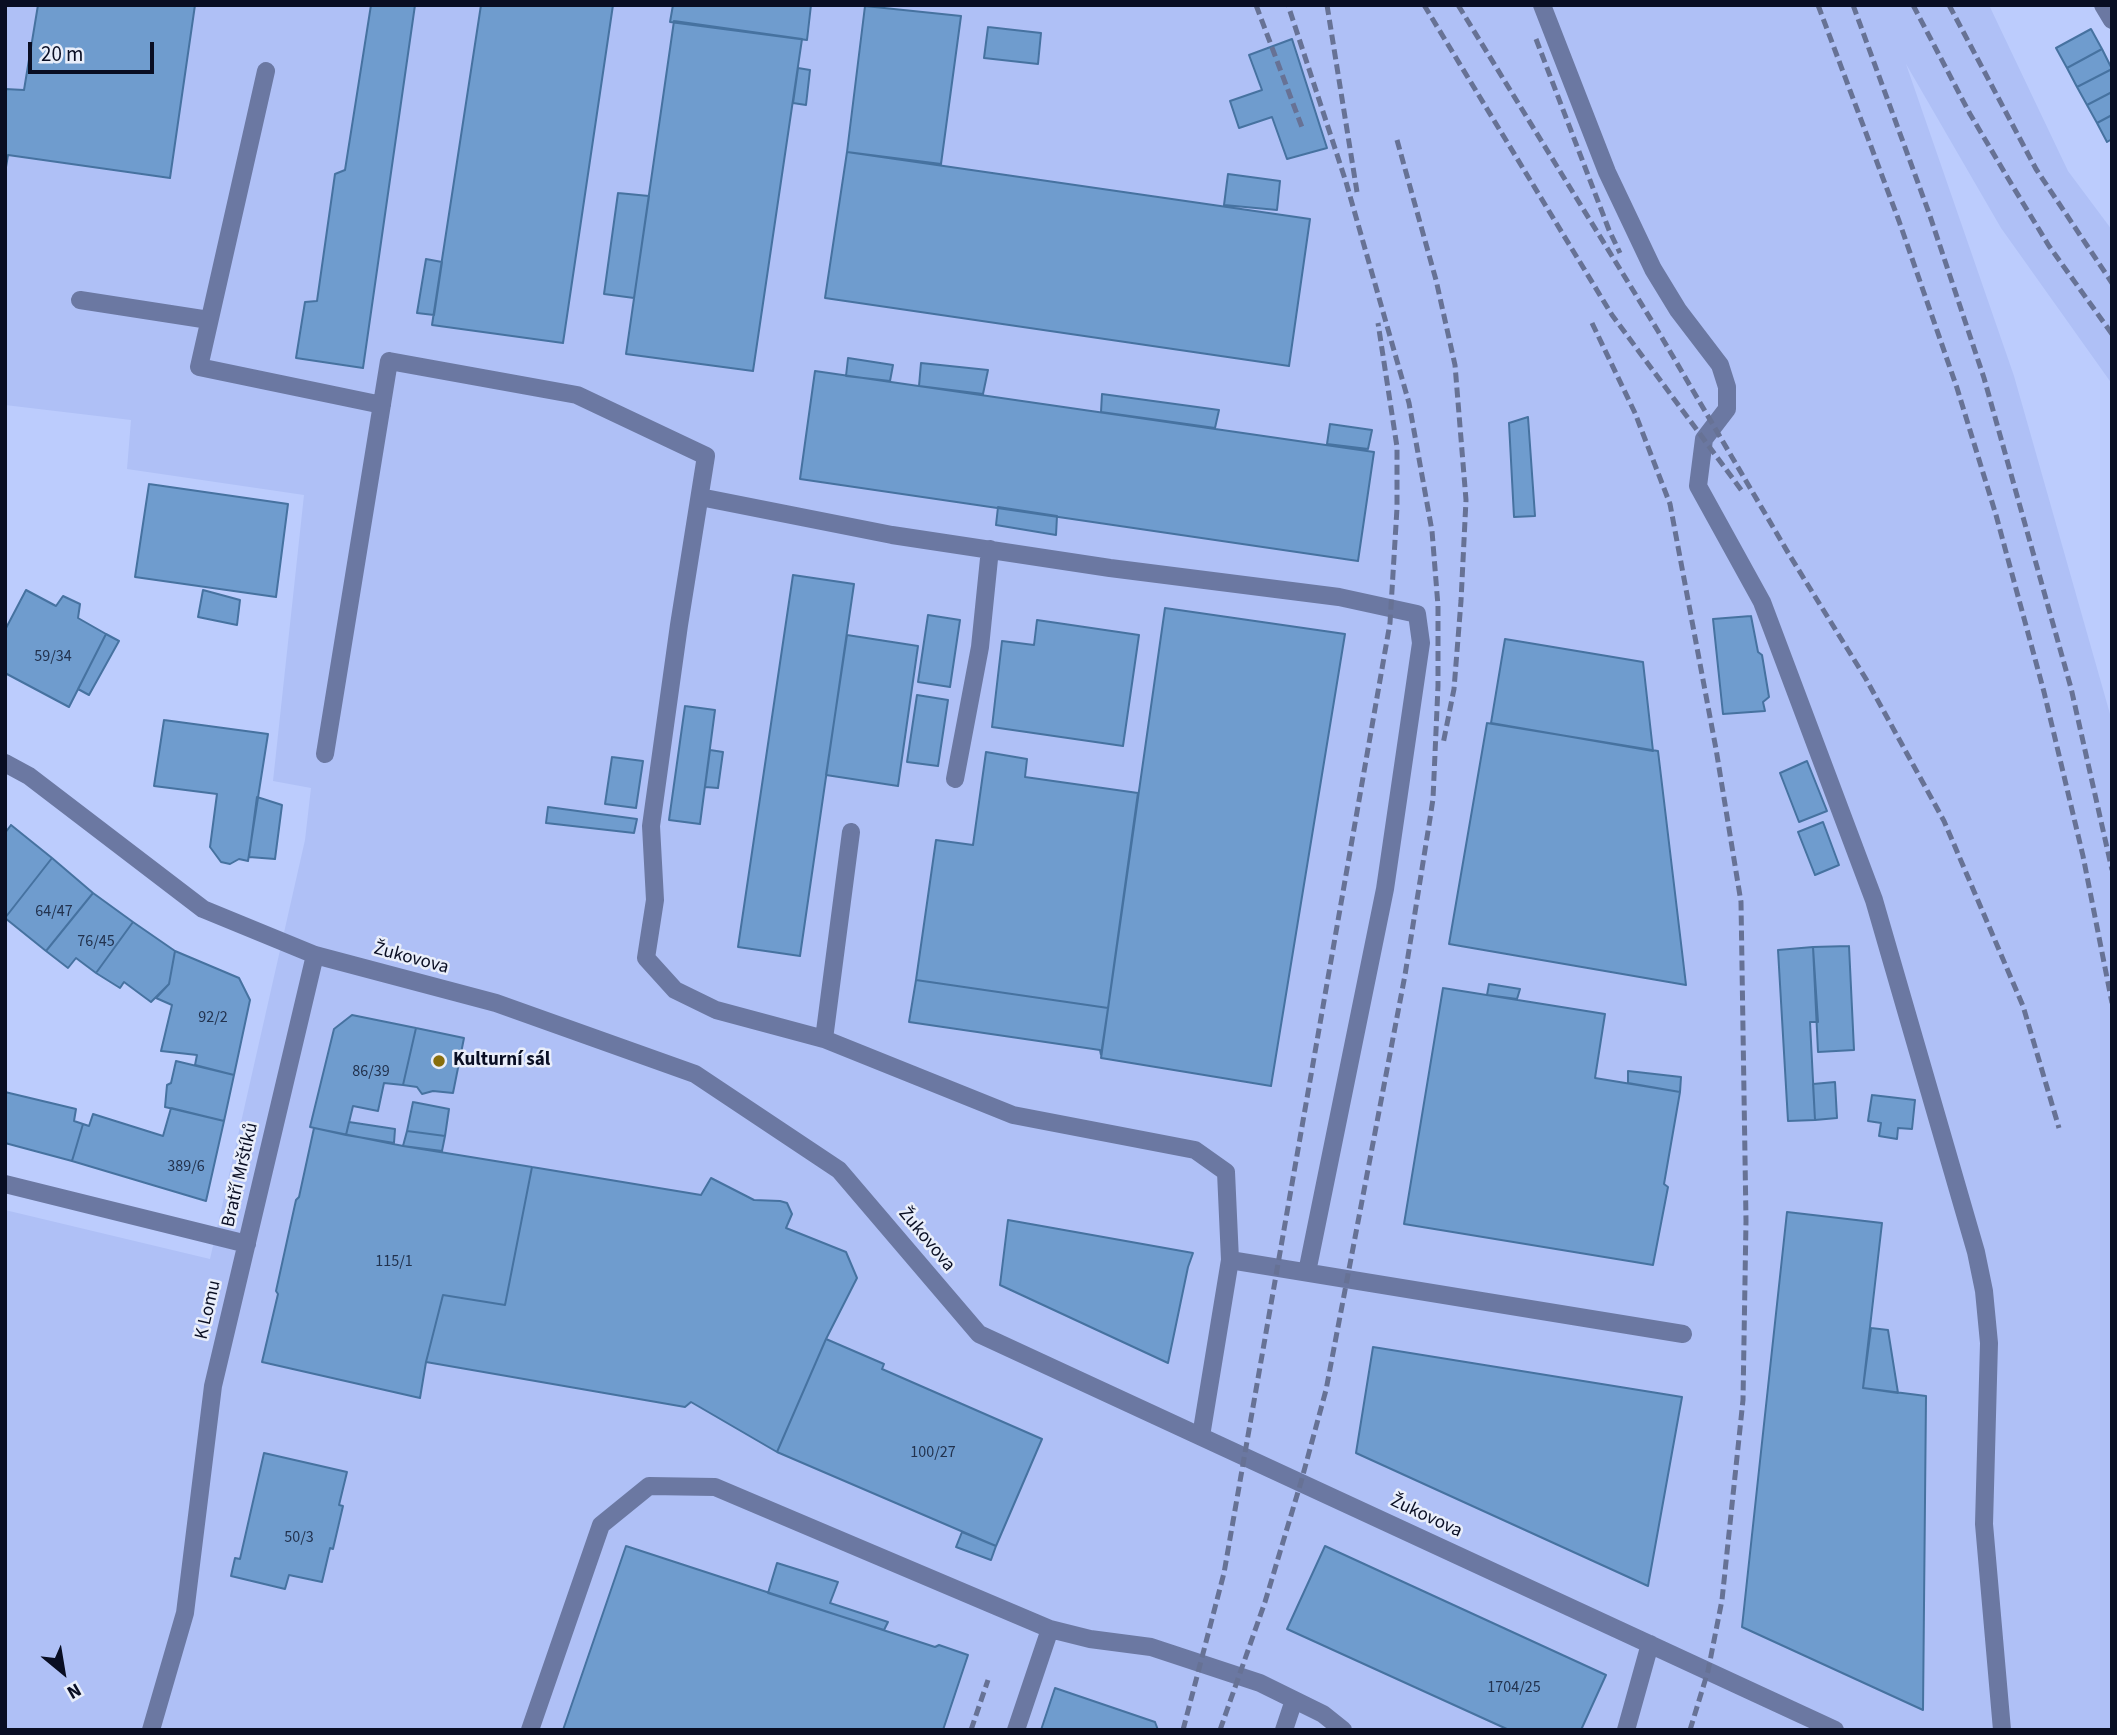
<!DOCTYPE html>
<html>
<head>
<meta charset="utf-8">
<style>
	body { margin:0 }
	#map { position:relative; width:2117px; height:1735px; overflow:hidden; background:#bcccfd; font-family:"Source Sans 3",sans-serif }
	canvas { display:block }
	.frame { position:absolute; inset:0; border:7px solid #090e23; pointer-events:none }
	.north { position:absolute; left:28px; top:1637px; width:70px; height:70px; -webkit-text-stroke:5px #e9eefa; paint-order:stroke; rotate:150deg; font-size:19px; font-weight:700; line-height:28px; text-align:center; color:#090e23 }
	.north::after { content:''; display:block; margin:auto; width:24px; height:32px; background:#090e23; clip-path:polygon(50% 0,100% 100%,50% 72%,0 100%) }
	.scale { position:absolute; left:28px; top:42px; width:126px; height:32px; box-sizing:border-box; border:4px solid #090e23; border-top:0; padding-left:9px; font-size:21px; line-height:24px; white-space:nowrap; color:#090e23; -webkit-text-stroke:5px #e9eefa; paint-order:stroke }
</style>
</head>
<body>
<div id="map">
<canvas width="2117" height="1735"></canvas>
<div class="frame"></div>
<div class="north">N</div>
<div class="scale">20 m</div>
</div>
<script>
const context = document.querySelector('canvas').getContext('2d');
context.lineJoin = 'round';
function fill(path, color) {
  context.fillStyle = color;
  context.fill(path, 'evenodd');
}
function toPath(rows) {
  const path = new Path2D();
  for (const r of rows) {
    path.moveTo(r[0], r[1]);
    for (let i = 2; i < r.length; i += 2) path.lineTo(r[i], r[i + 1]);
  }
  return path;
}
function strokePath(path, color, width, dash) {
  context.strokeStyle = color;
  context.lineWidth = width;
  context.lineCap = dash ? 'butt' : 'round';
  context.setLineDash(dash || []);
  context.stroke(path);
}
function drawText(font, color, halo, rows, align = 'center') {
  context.font = font + ' "Source Sans 3",sans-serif';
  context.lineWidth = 5;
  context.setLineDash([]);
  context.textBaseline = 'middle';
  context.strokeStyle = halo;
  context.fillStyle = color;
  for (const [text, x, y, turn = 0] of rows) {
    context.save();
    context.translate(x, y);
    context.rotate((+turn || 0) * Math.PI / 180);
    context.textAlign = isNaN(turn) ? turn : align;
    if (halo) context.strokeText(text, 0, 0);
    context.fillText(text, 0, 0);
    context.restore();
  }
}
const built = toPath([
	[5,5,1989,5,2068,171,2112,230,2112,384,2001,228,1906,64,2014,376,2112,721,2112,1730,5,1730,5,1210,210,1259,305,840,311,788,273,781,304,495,127,469,131,420,5,405]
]);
const building = toPath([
	[38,5,195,5,170,178,8,155,5,173,5,89,24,90,38,5],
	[371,5,415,5,363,368,296,358,305,302,317,301,335,174,345,170,371,5],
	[481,5,613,5,563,343,432,325,481,5],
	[673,5,811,5,807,40,670,22,673,5],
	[865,6,961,16,941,164,847,152,865,6],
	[674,21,802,39,753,371,626,354,674,21],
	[988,27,1041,33,1038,64,984,58,988,27],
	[2091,29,2102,49,2067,68,2056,48,2091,29],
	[1292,39,1327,148,1287,159,1272,117,1239,128,1230,101,1262,90,1249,55,1292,39],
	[2102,49,2112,69,2077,87,2067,68,2102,49],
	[798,68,810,70,806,105,793,103,798,68],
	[2112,69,2112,92,2087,105,2077,87,2112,69],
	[2112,92,2112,115,2097,123,2087,105,2112,92],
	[2112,115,2112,139,2107,142,2097,123,2112,115],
	[847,152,1310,219,1289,366,825,298,847,152],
	[1228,174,1280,181,1277,210,1224,205,1228,174],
	[618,193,649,196,634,298,604,294,618,193],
	[426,259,442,262,434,315,417,313,426,259],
	[848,358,893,365,890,381,846,376,848,358],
	[921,363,988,370,983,394,919,386,921,363],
	[815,371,1374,452,1358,561,800,479,815,371],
	[1102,394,1219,410,1215,428,1101,412,1102,394],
	[1528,417,1535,516,1514,517,1509,423,1528,417],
	[1330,424,1372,430,1368,449,1327,444,1330,424],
	[149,484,288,504,276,597,135,577,149,484],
	[998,507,1057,516,1056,535,996,525,998,507],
	[793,575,854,584,800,956,738,947,793,575],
	[26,590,56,606,63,596,80,604,78,618,106,634,69,707,5,673,5,630,26,590],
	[203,590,240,600,237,625,198,617,203,590],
	[1165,608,1345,634,1271,1086,1101,1058,1165,608],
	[928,615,960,620,950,687,918,682,928,615],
	[1751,616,1758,652,1762,655,1769,697,1763,702,1765,711,1723,714,1713,619,1751,616],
	[1037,620,1139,635,1123,746,992,727,1002,641,1034,645,1037,620],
	[106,634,119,641,89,695,78,689,106,634],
	[847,635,918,646,898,786,826,775,847,635],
	[1505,639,1643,662,1653,751,1491,723,1505,639],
	[917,695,948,700,938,766,907,762,917,695],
	[685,706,715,710,700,824,669,820,685,706],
	[164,720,268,734,248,861,239,859,230,864,221,862,210,847,217,794,154,786,164,720],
	[1487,723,1658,751,1686,985,1449,944,1487,723],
	[710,750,723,752,718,788,705,787,710,750],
	[986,752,1027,759,1025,777,1138,793,1108,1008,916,980,936,840,973,845,986,752],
	[612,757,643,761,636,808,605,804,612,757],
	[1807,761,1827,811,1799,822,1780,773,1807,761],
	[257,797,282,805,275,859,249,857,257,797],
	[548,807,637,819,634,833,546,823,548,807],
	[1823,822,1839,865,1815,875,1798,832,1823,822],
	[11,825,52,858,5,918,5,833,11,825],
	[52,858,93,893,46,951,5,918,52,858],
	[93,893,133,922,96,973,76,958,68,968,46,951,93,893],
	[133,922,175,951,169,984,151,1002,124,982,120,988,96,973,133,922],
	[1849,946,1854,1050,1818,1052,1813,947,1849,946],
	[1813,947,1818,1022,1810,1022,1815,1120,1788,1121,1778,950,1813,947],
	[175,951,239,978,250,1000,234,1075,195,1065,197,1055,161,1051,172,1005,156,998,169,984,175,951],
	[916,980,1108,1008,1101,1055,1100,1050,909,1022,916,980],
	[1489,984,1520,989,1517,999,1487,995,1489,984],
	[1443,988,1605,1014,1595,1078,1680,1092,1664,1184,1668,1187,1653,1265,1404,1224,1443,988],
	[352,1015,416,1028,403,1085,384,1083,378,1111,353,1106,346,1135,310,1127,334,1029,352,1015],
	[416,1028,464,1038,453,1093,433,1091,422,1094,417,1087,403,1085,416,1028],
	[176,1061,234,1075,224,1121,165,1107,167,1085,171,1083,176,1061],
	[1628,1071,1681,1077,1680,1092,1628,1083,1628,1071],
	[1835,1082,1837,1118,1815,1120,1813,1084,1835,1082],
	[5,1092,76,1109,74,1121,83,1124,72,1161,5,1143,5,1092],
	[1872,1095,1915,1100,1912,1129,1898,1128,1897,1139,1879,1136,1881,1123,1868,1121,1872,1095],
	[413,1102,449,1109,445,1136,407,1131,413,1102],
	[171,1108,224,1121,206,1201,72,1161,83,1124,89,1126,93,1114,163,1136,171,1108],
	[349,1122,395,1129,394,1143,346,1135,349,1122],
	[314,1128,403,1146,532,1167,505,1305,443,1295,426,1362,420,1398,262,1362,278,1294,276,1291,296,1200,299,1197,314,1128],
	[407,1131,445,1136,442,1151,403,1146,407,1131],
	[532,1167,701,1195,711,1178,754,1200,780,1201,787,1203,792,1214,786,1228,846,1252,857,1278,826,1339,777,1452,691,1402,685,1407,426,1362,443,1295,505,1305,532,1167],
	[1787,1212,1882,1223,1863,1388,1926,1396,1923,1710,1742,1627,1787,1212],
	[1008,1220,1193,1253,1188,1267,1168,1363,1000,1285,1008,1220],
	[1871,1328,1888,1330,1898,1393,1863,1388,1871,1328],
	[826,1339,884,1364,882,1369,1042,1439,996,1546,777,1452,826,1339],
	[1373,1347,1682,1397,1648,1586,1356,1453,1373,1347],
	[264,1453,347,1472,339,1505,343,1506,333,1549,330,1548,322,1582,289,1575,285,1589,231,1576,235,1558,240,1559,264,1453],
	[962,1532,996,1546,991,1560,956,1547,962,1532],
	[626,1546,935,1647,939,1645,968,1655,943,1730,563,1730,626,1546],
	[1325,1546,1606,1675,1581,1730,1509,1730,1287,1629,1325,1546],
	[777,1563,838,1582,830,1603,888,1622,884,1630,768,1593,777,1563],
	[1055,1688,1155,1722,1158,1730,1041,1730,1055,1688]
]);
const minor = toPath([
	[1542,5,1607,172,1653,269,1678,310,1720,365,1727,387,1727,409,1704,439,1698,486,1762,602,1874,900,1976,1252,1984,1291,1989,1343,1984,1524,2002,1730],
	[2103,5,2112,20],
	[266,71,199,367,382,405],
	[80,300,209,320],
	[700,497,892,535,1110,568,1339,597,1417,614,1421,643,1385,889,1307,1272],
	[325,754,389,361,577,395,706,456,679,625,651,826,655,900,646,958,675,990,716,1010,824,1039,1013,1115,1195,1150,1226,1172,1230,1260],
	[5,763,29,776,203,909,315,955,496,1003,695,1074,839,1170,979,1334,1835,1730],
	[955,779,980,647,990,549],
	[824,1039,851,832],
	[5,1184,247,1244],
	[1201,1436,1230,1260,1683,1334],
	[151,1730,185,1613,213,1386,315,955],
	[530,1730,601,1525,649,1486,715,1487,1050,1629,1090,1639,1151,1647,1260,1683,1323,1714,1343,1730],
	[1016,1730,1050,1629],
	[1284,1730,1294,1700],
	[1626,1730,1650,1644]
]);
const rail = toPath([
	[1256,5,1303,130],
	[1327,5,1357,192],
	[1424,5,1612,315,1742,491],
	[1458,5,1658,331,1790,556,1866,679,1944,821,2023,1006,2059,1128],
	[1818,5,1899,221,1957,388,1996,515,2044,692,2083,856,2112,1003],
	[1853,5,1929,213,1984,378,2071,688,2112,870],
	[1913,5,1970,114,2012,185,2049,246,2112,334],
	[1949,5,2036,169,2112,283],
	[1536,39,1609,230,1620,253],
	[1397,140,1436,280,1455,365,1466,500,1461,601,1454,689,1443,744],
	[1592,323,1635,413,1670,504,1716,749,1741,902,1746,1221,1743,1400,1722,1600,1708,1671,1690,1730],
	[971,1730,988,1680],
	[1183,1730,1224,1573,1390,623,1397,508,1397,447,1378,323],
	[1220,1730,1265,1602,1301,1482,1326,1390,1405,975,1429,825,1433,799,1438,686,1438,606,1432,531,1409,403,1346,182,1288,5]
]);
const markers = [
	[439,1061,7,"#886e0d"]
];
const numberNames = [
	["59/34",53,657],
	["64/47",54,912],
	["76/45",96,942],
	["92/2",213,1018],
	["86/39",371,1072],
	["389/6",186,1167],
	["115/1",394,1262],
	["100/27",933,1453],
	["50/3",299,1538],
	["1704/25",1514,1688]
];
const streetNames = [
	["Žukovova",411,959,15],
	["Bratří Mrštíků",241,1175,-77],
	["Žukovova",926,1240,50],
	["K Lomu",209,1310,-77],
	["Žukovova",1426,1517,25]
];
const poiNames = [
	["Kulturní sál",453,1061]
];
fill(built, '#afc0f6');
fill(building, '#6f9cce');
strokePath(building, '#4672a0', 2);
strokePath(minor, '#6b78a2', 18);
strokePath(rail, '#677295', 5, [10, 5]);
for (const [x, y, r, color] of markers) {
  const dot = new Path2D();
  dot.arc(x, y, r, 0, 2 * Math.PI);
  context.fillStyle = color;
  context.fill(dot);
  strokePath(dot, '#e9eefa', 2.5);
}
drawText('16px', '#22324e', null, numberNames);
drawText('19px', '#090e23', '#e9eefa', streetNames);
drawText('bold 19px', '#090e23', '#e9eefa', poiNames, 'left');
</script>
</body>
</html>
